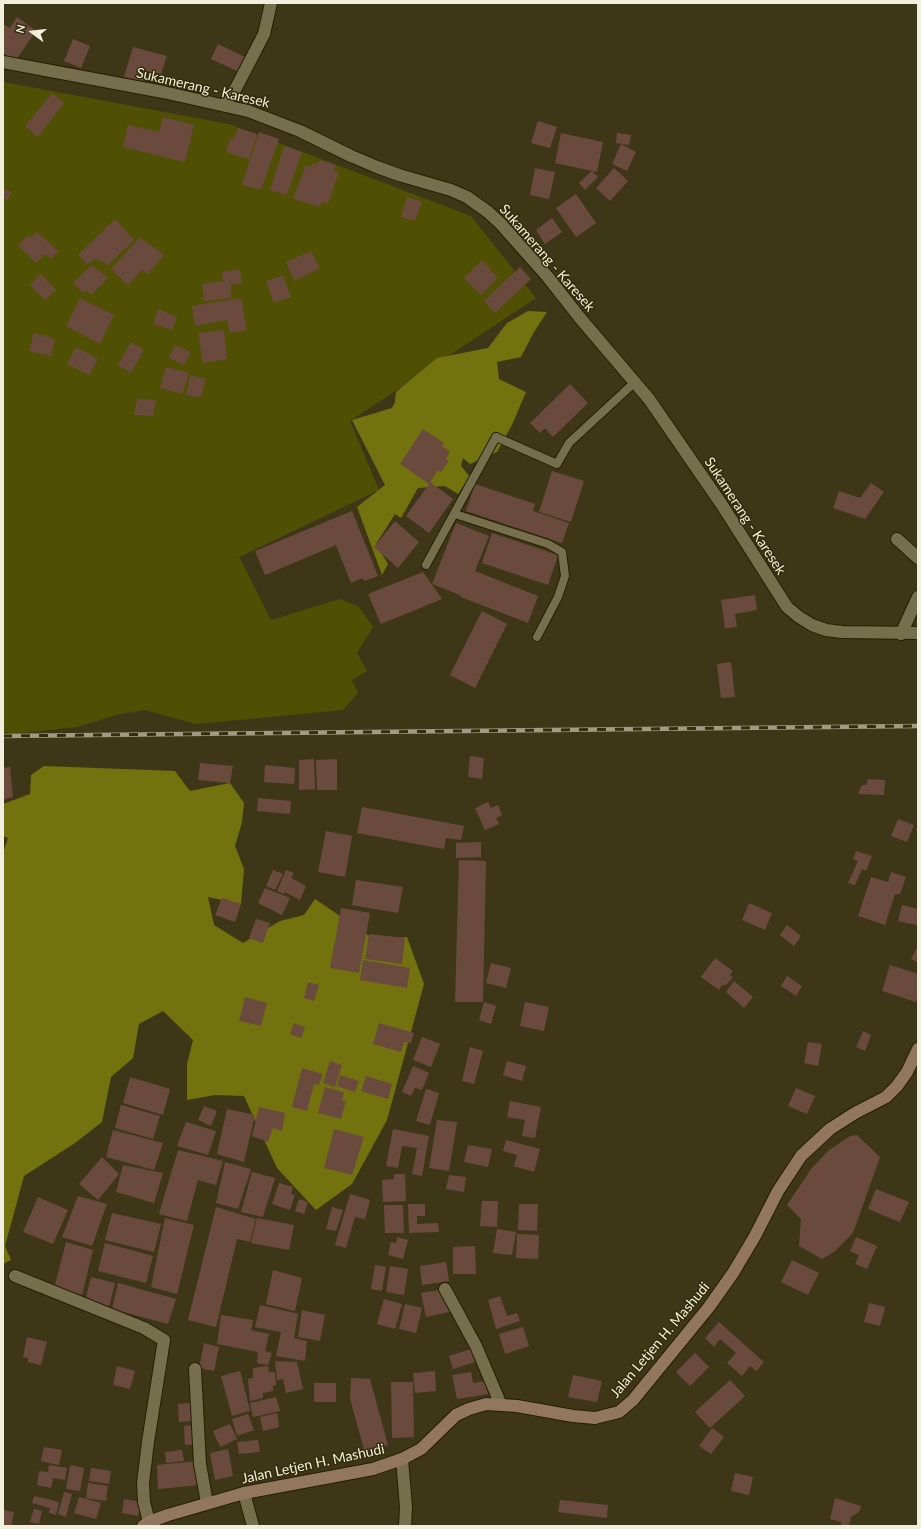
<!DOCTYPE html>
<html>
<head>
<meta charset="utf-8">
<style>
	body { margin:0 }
	#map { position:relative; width:921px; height:1529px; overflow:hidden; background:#3e3717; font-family:Lato,sans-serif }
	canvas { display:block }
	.frame { position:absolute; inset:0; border:4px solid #f2efdc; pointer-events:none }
	.north { position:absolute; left:12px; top:12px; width:40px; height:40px; -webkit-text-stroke:3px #342d0c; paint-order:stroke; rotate:285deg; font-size:11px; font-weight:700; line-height:16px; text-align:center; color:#f2efdc }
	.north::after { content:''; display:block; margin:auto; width:14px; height:18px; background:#f2efdc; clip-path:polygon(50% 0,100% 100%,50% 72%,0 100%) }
</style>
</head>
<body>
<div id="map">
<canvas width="921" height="1529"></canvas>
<div class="frame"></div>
<div class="north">N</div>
</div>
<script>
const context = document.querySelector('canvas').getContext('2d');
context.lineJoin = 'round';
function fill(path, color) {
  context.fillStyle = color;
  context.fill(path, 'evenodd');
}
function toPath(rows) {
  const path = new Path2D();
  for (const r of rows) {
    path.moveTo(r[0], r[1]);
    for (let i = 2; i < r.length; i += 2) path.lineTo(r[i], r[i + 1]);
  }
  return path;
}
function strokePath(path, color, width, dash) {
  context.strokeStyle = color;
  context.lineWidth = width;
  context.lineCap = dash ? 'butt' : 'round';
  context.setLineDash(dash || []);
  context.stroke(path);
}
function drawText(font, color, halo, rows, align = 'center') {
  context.font = font + ' Lato,sans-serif';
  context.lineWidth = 3;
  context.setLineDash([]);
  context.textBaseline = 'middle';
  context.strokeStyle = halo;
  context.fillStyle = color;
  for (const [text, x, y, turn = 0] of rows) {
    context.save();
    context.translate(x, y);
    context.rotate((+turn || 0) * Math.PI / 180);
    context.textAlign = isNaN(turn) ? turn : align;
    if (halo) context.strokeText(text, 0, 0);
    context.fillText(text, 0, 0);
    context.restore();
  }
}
const green = toPath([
	[3,82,229,124,471,216,536,298,350,421,379,490,239,557,271,620,340,599,359,607,373,627,357,653,367,671,352,680,358,693,343,710,196,724,145,710,120,714,77,727,12,734,3,732]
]);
const forest = toPath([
	[528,311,547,312,534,332,521,357,497,362,499,379,526,392,512,425,497,452,470,464,463,458,461,466,470,477,458,494,445,486,418,488,401,518,395,514,376,544,388,564,382,575,357,507,385,485,352,420,392,408,395,402,396,392,437,358,488,348,507,323],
	[44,766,175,771,190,791,230,783,244,803,242,822,235,846,244,869,241,904,208,897,214,925,243,943,280,921,304,915,315,899,375,940,407,937,424,984,387,1120,352,1184,316,1210,277,1168,244,1096,215,1095,187,1100,187,1064,193,1040,163,1011,139,1024,133,1058,111,1077,102,1122,75,1143,24,1176,5,1246,11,1260,3,1264,3,853,8,838,3,836,3,804,30,794,31,775]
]);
const building = toPath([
	[17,17,36,31,15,61,3,53,3,24,10,28],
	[73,39,90,46,81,68,64,61],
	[218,44,245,57,237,71,211,59],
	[133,47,167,56,161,74,146,71,143,81,124,77],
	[52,93,64,103,38,137,25,126],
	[163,117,194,125,185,162,123,147,128,125,159,132],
	[538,121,557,127,550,148,531,143],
	[238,128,257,134,249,159,226,152,230,138,234,139],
	[259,132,279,139,261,190,242,185],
	[561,133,603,142,597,172,592,171,598,177,585,190,579,183,592,171,555,163],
	[617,133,631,135,629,145,616,143],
	[621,144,636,152,627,171,612,164],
	[284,146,302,152,287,195,270,190],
	[320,160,336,165,333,170,339,172,328,204,322,202,320,207,293,199,306,165,311,167,313,163,317,164],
	[535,168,555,172,549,199,530,195],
	[614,168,628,181,610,201,596,188],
	[3,188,11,192,8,200,3,198],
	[576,194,596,223,576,237,556,208],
	[407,197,422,202,415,221,401,217],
	[552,218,562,232,545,244,536,230],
	[115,219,134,240,108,265,96,259,87,264,78,255],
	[37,232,58,251,51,259,45,254,36,263,18,245,29,235,31,238],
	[140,237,164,255,148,274,142,270,128,285,111,269],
	[311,251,320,268,294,281,286,262],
	[482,260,498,278,481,295,464,278],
	[92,265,108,278,91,295,87,290,83,293,73,283],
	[520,267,531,279,495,313,484,301],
	[240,269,242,283,231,285,231,298,204,301,202,284,223,281,222,272],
	[41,274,56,290,45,300,30,285],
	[283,275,291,297,274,303,266,281],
	[80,298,114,315,100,344,66,326],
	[241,298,247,330,230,333,227,320,195,326,192,306],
	[158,309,177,317,172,330,153,324],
	[224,330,227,359,203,363,198,333],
	[34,333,55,339,51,356,29,351],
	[131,342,144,350,131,373,118,365],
	[175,345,191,352,184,365,169,358],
	[76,347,98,359,89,375,67,364],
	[166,367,189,373,182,394,160,388],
	[190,375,206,379,201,397,186,395],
	[570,384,588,403,553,437,545,428,540,433,530,423],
	[137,399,156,400,153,416,134,415],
	[423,429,444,443,442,446,450,452,446,459,449,461,441,472,438,470,430,482,453,499,429,533,406,516,429,484,400,464],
	[552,471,584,481,571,522,539,512],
	[871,483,884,492,865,519,833,508,839,491,860,498],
	[475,484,535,504,533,511,569,523,562,543,466,511],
	[352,511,378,576,365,581,362,578,351,583,336,545,265,575,255,551],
	[395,521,419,542,398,568,374,547],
	[456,523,489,536,475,571,538,596,528,623,461,597,460,595,432,584],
	[492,533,558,555,548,585,482,563],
	[423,572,442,599,381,624,368,594],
	[755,595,757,610,735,614,737,627,725,628,721,600],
	[482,611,507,624,475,688,450,675],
	[731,662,735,697,721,698,717,664],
	[470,756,484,758,482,779,468,777],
	[314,759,315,789,299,790,299,760],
	[337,759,337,790,317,790,316,760],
	[200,763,233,766,230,783,198,780],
	[265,765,295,768,294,784,264,782],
	[10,767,13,797,3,800,3,768],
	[868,779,885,780,884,795,858,794,862,785,866,785],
	[258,798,291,801,290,814,257,811],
	[488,802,491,808,498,805,502,815,496,818,499,824,485,830,475,808],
	[362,807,464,826,461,840,446,838,444,849,357,833],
	[898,819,914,825,907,842,891,836],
	[326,831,352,836,345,877,318,872],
	[481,842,481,857,456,858,456,843],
	[856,851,872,856,866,871,862,869,855,885,848,883,858,861,853,859],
	[459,860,486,861,483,1002,455,1002],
	[273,870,283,874,275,890,266,886],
	[286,870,294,873,291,878,306,886,300,900,285,892,284,894,277,891],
	[891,872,906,877,900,894,895,894,885,925,858,916,871,877,888,882],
	[356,880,403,887,398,913,352,905],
	[265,888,290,898,282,915,258,903],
	[222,898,241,904,235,922,215,915],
	[749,903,772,913,765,930,742,920],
	[902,905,918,909,917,925,898,921],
	[341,908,370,913,359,973,330,968],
	[256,919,270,923,263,943,249,938],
	[787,925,801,936,794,946,780,935],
	[369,934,405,938,402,964,365,959],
	[918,946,918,963,911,959],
	[715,958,733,971,730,975,733,977,726,985,722,985,719,990,701,977],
	[363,960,410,968,407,988,360,980],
	[491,963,511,968,506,988,486,983],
	[890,965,918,974,918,995,916,1002,882,991],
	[787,976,802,986,796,996,781,986],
	[734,981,753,997,744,1008,726,992],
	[308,982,319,985,314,1001,304,998],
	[245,997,267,1003,261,1026,239,1021],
	[484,1002,496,1006,491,1024,479,1020],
	[525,1002,549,1007,544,1031,520,1026],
	[294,1023,305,1027,301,1038,290,1034],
	[379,1023,414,1033,411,1043,404,1042,401,1052,373,1044],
	[863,1031,871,1035,865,1051,856,1047],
	[422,1037,440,1044,431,1067,413,1060],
	[808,1042,822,1044,818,1066,804,1063],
	[470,1047,483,1051,474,1084,462,1081],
	[330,1061,342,1065,335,1087,323,1083],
	[507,1061,526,1066,522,1081,503,1075],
	[413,1066,429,1073,422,1090,415,1088,411,1096,402,1092],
	[302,1068,323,1074,319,1085,314,1084,307,1111,292,1107],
	[340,1075,359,1081,355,1092,337,1086],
	[366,1076,392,1084,388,1099,361,1091],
	[130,1077,170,1089,163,1115,123,1103],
	[325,1087,344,1092,342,1101,346,1101,341,1119,318,1113],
	[796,1088,815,1096,807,1114,788,1106],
	[426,1089,439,1093,430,1125,416,1121],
	[510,1101,541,1107,535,1138,522,1136,525,1120,507,1117],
	[121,1105,160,1116,153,1139,115,1128],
	[204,1106,217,1111,211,1126,198,1120],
	[259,1107,285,1113,282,1131,273,1128,268,1142,252,1136],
	[227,1109,255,1115,244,1162,217,1154],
	[437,1120,457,1122,449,1171,429,1168],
	[186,1122,216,1131,208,1155,177,1146],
	[334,1129,364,1137,352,1175,324,1168],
	[393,1129,429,1136,422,1176,412,1174,417,1148,402,1146,398,1168,386,1166],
	[113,1130,163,1143,154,1170,106,1157],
	[857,1135,880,1157,853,1233,834,1252,822,1259,799,1246,801,1219,787,1205,811,1169,828,1151,850,1136],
	[506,1140,540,1149,534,1172,514,1166,517,1155,503,1151],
	[468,1145,492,1149,488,1167,464,1162],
	[178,1150,223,1161,216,1185,198,1180,187,1221,159,1214],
	[102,1157,119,1174,98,1200,79,1184],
	[225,1162,251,1169,238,1209,216,1203],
	[123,1165,163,1173,154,1203,116,1192],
	[252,1172,275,1178,263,1217,241,1212],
	[394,1174,405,1174,406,1201,383,1202,382,1180,394,1179],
	[449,1175,466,1177,464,1192,446,1189],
	[279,1183,293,1187,291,1194,295,1195,290,1210,272,1204],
	[876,1189,909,1202,900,1222,868,1209],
	[350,1194,370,1200,365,1219,355,1217,346,1248,335,1245],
	[78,1196,107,1204,92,1246,62,1237],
	[38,1197,68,1210,53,1244,23,1232],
	[299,1199,308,1202,304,1214,295,1211],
	[482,1201,498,1201,497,1227,480,1226],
	[408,1204,425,1204,425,1216,417,1216,417,1224,438,1223,439,1232,409,1233],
	[519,1204,538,1204,537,1231,518,1230],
	[384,1205,403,1205,404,1233,385,1233],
	[216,1207,256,1219,250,1242,237,1239,216,1327,188,1320],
	[332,1207,343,1210,336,1231,326,1229],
	[112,1213,161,1224,154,1252,105,1240],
	[165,1218,194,1225,177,1294,151,1287],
	[257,1218,294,1225,289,1250,251,1243],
	[497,1229,516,1232,512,1255,493,1253],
	[517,1234,539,1235,538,1259,516,1258],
	[397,1237,408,1240,403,1259,388,1255,391,1242,396,1243],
	[856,1237,877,1246,867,1269,855,1264,859,1255,850,1251],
	[66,1242,93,1250,82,1295,54,1289],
	[105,1243,153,1256,146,1283,98,1271],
	[475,1246,476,1274,453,1274,453,1247],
	[792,1260,819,1273,808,1295,781,1282],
	[446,1262,449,1281,422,1285,420,1266],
	[375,1265,386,1267,382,1291,371,1289],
	[390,1266,408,1269,404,1295,386,1292],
	[273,1270,302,1278,295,1311,266,1304],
	[91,1277,115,1283,109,1307,85,1302],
	[118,1283,176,1299,168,1324,112,1309],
	[445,1289,449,1312,426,1317,421,1293],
	[500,1296,507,1316,517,1313,520,1321,496,1329,488,1300],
	[384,1299,402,1304,395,1329,377,1324],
	[869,1303,885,1307,880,1326,864,1322],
	[405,1304,422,1308,416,1333,399,1329],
	[260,1305,298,1314,294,1338,307,1341,305,1361,276,1356,281,1332,255,1327],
	[302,1310,325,1315,320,1341,298,1337],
	[221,1315,253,1320,251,1330,269,1334,265,1351,272,1353,268,1365,257,1363,258,1352,217,1344],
	[719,1322,764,1362,756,1371,750,1366,742,1376,727,1363,736,1353,720,1339,714,1347,705,1338],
	[523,1327,529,1346,505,1354,499,1334],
	[27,1337,47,1342,41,1365,28,1362,28,1358,23,1357],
	[204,1343,219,1347,214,1371,199,1368],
	[471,1349,475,1362,453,1369,449,1356],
	[695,1353,709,1367,690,1386,676,1372],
	[275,1361,297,1362,303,1389,286,1393,283,1379,277,1380],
	[117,1366,135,1371,130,1389,113,1385],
	[268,1366,269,1372,275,1372,276,1385,273,1386,273,1391,263,1393,263,1398,250,1401,248,1379,253,1378,253,1368],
	[240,1371,250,1411,232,1416,221,1376],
	[435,1371,436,1391,415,1393,413,1373],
	[471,1372,473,1383,486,1381,488,1394,457,1399,452,1375],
	[573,1375,602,1381,597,1402,568,1397],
	[351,1378,370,1379,388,1445,365,1453,350,1399],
	[730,1380,745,1396,710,1428,695,1412],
	[391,1382,413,1382,414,1437,392,1438],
	[314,1383,336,1383,336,1402,314,1402],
	[276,1397,280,1411,253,1417,250,1403],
	[191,1403,192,1421,179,1422,178,1404],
	[277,1413,279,1427,263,1431,260,1417],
	[248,1414,254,1430,237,1436,232,1419],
	[230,1424,237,1439,220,1447,213,1431],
	[196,1425,198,1444,185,1445,184,1426],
	[712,1428,724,1437,711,1454,699,1446],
	[258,1440,260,1452,239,1454,237,1442],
	[44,1447,62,1450,59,1465,41,1461],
	[228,1449,233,1476,215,1480,210,1453],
	[182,1450,184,1461,166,1463,165,1452],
	[198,1461,200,1485,158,1489,157,1465],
	[49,1465,67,1468,65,1480,53,1478,51,1488,37,1485,39,1471,48,1472],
	[70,1465,84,1468,80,1491,66,1489],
	[91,1468,111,1471,109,1484,89,1481],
	[735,1473,753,1477,749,1495,731,1491],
	[88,1483,108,1486,106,1501,86,1498],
	[64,1492,72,1494,66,1517,58,1514],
	[34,1496,59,1502,56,1515,49,1513,50,1508,32,1503],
	[79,1497,101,1503,96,1519,74,1513],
	[835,1498,861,1506,859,1512,851,1517,849,1526,841,1525,841,1522,830,1519],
	[124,1499,141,1502,138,1516,122,1513],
	[560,1500,608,1505,607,1518,558,1512],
	[34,1509,42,1511,39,1524,30,1522],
	[3,1510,14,1512,11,1526,3,1526]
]);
const service = toPath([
	[455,514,548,544,562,552,565,576,558,597,537,637],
	[426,565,496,437,557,464,569,443,635,382]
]);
const minor = toPath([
	[224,105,236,88,264,34,271,3],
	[897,539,918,558],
	[901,634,918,597],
	[15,1276,144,1328,164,1340,148,1442,143,1483,144,1502,149,1522],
	[445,1289,476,1346,501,1405],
	[195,1369,200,1464,207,1503],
	[402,1459,406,1507,405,1526],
	[244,1493,253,1526]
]);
const tertiary = toPath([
	[3,62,163,92,248,111,300,131,351,156,377,167,399,175,451,190,467,197,488,212,500,223,547,276,580,318,649,399,722,505,787,607,799,617,812,625,826,630,842,632,918,633]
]);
const secondary = toPath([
	[143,1526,149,1522,168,1515,244,1493,373,1469,402,1459,421,1449,456,1415,469,1409,486,1404,517,1406,573,1416,595,1418,619,1412,633,1400,709,1307,733,1273,755,1236,778,1191,801,1156,830,1129,855,1113,886,1097,897,1086,907,1072,918,1049]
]);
const rail = toPath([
	[3,736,918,726]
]);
const streetNames = [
	["Sukamerang - Karesek",203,88,13],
	["Sukamerang - Karesek",547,258,49],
	["Sukamerang - Karesek",745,516,57],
	["Jalan Letjen H. Mashudi",660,1340,-50],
	["Jalan Letjen H. Mashudi",313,1464,-12]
];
fill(green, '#4f5003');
fill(forest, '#72730e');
fill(building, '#6b4a3e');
strokePath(service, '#251e00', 10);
strokePath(minor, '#251e00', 14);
strokePath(tertiary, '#251e00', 14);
strokePath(secondary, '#251e00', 14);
strokePath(service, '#766f4d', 8);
strokePath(minor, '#766f4d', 12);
strokePath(tertiary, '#766f4d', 12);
strokePath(secondary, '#93765e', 12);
strokePath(rail, '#a09b82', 4.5);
strokePath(rail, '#342d0c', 3, [9]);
drawText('14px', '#f2efdc', '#342d0c', streetNames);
</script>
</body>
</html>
